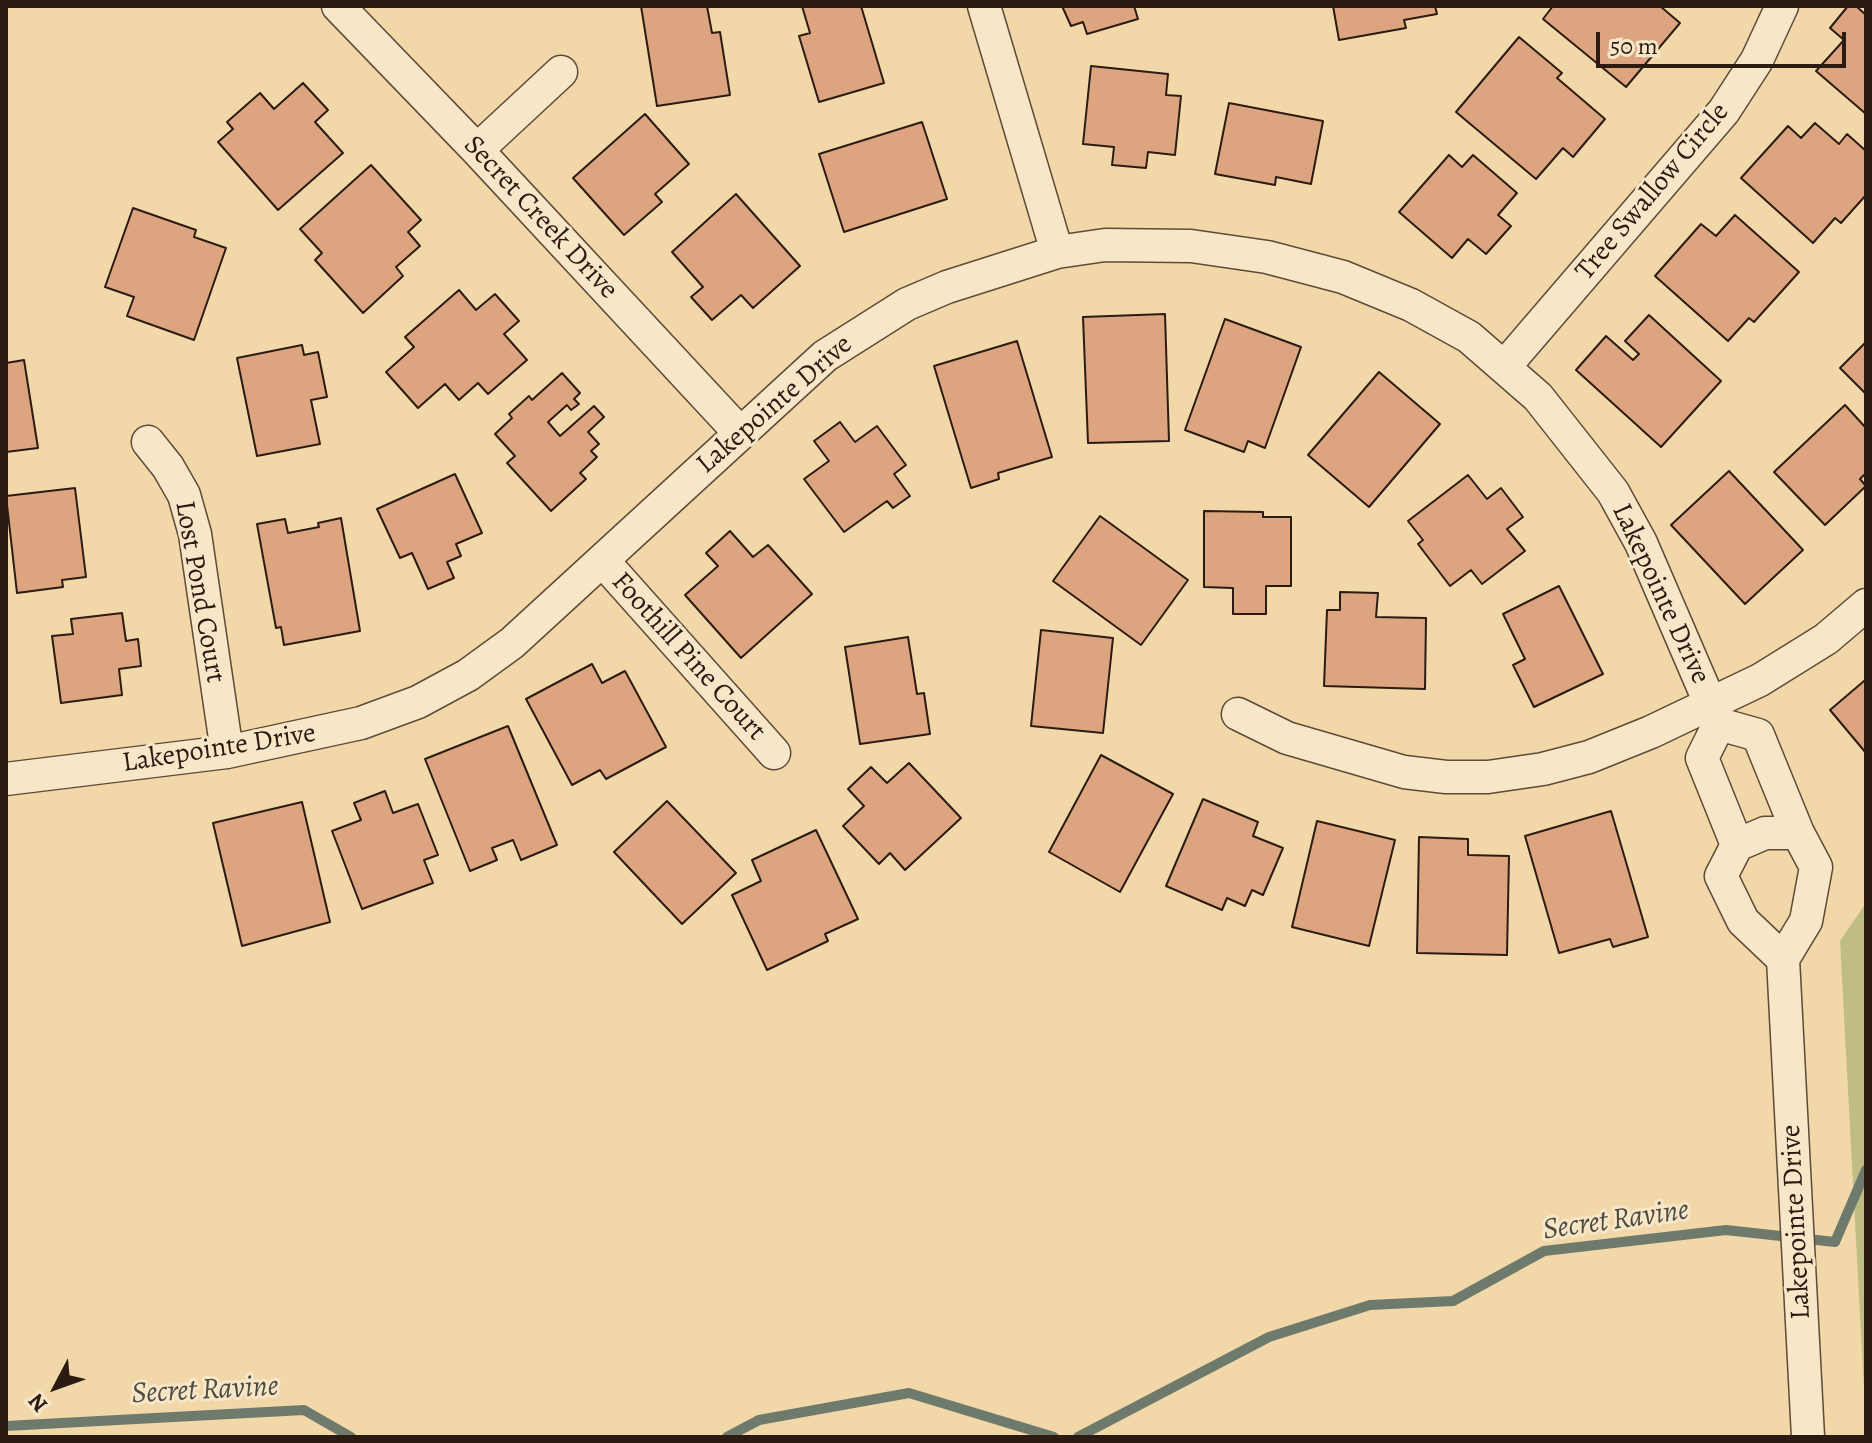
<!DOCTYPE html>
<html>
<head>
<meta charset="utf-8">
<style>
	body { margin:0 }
	#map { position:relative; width:1872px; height:1443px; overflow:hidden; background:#f2d8a9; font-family:Alegreya,serif }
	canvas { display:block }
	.frame { position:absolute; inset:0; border:8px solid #2b1b12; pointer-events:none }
	.north { position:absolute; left:16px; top:1347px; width:80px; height:80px; -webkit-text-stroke:6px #f7e6c7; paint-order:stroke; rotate:229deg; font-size:22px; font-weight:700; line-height:32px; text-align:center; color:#2b1b12 }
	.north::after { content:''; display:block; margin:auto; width:28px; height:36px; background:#2b1b12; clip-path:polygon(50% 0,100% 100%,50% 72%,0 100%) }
	.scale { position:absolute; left:1596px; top:32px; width:250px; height:36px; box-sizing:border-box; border:4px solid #2b1b12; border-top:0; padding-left:10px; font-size:24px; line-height:28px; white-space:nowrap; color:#2b1b12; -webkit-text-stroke:6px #f7e6c7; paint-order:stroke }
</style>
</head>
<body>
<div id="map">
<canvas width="1872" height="1443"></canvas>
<div class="frame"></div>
<div class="north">N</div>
<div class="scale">50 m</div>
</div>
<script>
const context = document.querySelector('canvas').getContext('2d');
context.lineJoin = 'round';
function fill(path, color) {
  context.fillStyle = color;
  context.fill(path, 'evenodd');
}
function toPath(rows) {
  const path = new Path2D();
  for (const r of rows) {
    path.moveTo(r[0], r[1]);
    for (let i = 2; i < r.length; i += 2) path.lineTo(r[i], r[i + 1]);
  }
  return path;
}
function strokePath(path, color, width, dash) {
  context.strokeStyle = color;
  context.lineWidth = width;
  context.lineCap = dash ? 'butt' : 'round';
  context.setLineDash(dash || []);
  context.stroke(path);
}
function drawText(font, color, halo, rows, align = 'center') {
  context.font = font + ' Alegreya,serif';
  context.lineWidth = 6;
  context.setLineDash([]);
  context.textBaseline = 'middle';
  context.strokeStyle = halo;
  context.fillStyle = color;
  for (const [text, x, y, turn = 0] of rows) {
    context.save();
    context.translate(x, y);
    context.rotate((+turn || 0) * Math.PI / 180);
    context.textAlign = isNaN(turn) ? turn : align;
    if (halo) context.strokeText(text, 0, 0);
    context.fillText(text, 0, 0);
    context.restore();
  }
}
const green = toPath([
	[1866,903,1866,1427,1840,941]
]);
const stream = toPath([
	[6,1426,304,1410,351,1437],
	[727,1437,759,1420,909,1393,1054,1437],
	[1078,1437,1269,1337,1370,1305,1453,1301,1544,1251,1726,1230,1835,1242,1866,1170]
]);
const building = toPath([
	[641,6,707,6,712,33,720,32,730,95,657,106,641,6],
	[802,6,861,6,884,83,819,102,799,36,810,33,802,6],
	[1062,6,1134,6,1138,19,1087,34,1083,22,1071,26,1062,6],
	[1333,6,1435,6,1437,14,1404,20,1406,28,1339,40,1333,6],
	[1553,6,1660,6,1680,23,1626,87,1543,19,1553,6],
	[1848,6,1856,6,1866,15,1866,114,1816,71,1844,40,1830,28,1848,6],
	[1519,37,1562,73,1557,78,1605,119,1573,157,1563,148,1536,179,1456,112,1519,37],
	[1091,66,1168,74,1166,95,1181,96,1175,155,1148,152,1146,168,1112,165,1114,147,1083,144,1091,66],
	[303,83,328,110,315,122,343,153,278,210,218,142,233,129,227,122,260,93,274,109,303,83],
	[1229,103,1323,121,1311,184,1276,177,1275,185,1215,174,1229,103],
	[645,114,689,164,655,194,662,202,624,235,573,178,645,114],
	[922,122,947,199,844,232,819,154,922,122],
	[1815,123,1839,144,1847,134,1866,151,1866,195,1841,223,1835,218,1813,243,1741,178,1788,126,1801,138,1815,123],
	[1449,155,1462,167,1473,155,1517,193,1498,215,1511,226,1486,254,1468,239,1452,258,1399,212,1449,155],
	[371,165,421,220,408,232,420,246,396,267,403,276,363,313,315,260,322,253,300,229,371,165],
	[736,194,800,266,753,308,741,295,712,320,691,297,703,287,672,252,736,194],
	[133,208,196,230,194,237,226,248,194,340,127,316,134,297,105,287,133,208],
	[1735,215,1799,272,1754,322,1749,318,1728,341,1655,276,1701,224,1716,236,1735,215],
	[459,290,476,310,495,294,519,321,504,334,527,360,488,394,478,383,459,400,445,384,418,408,386,372,414,347,405,337,459,290],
	[1165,314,1169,441,1088,443,1083,317,1165,314],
	[1649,315,1721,381,1661,447,1576,370,1606,336,1633,360,1639,354,1625,341,1649,315],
	[1225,319,1301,347,1265,448,1248,441,1244,452,1185,430,1225,319],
	[1017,341,1052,457,998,473,999,479,971,488,934,366,1017,341],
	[1866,342,1866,394,1840,368,1866,342],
	[302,345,304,355,318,352,327,397,311,400,320,444,257,456,237,358,302,345],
	[24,360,38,448,6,452,6,363,24,360],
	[1379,372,1440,424,1369,507,1308,455,1379,372],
	[562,373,580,393,574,399,579,404,571,410,567,405,548,422,560,436,594,406,604,417,588,432,599,444,591,451,597,457,580,473,586,479,551,511,507,463,515,456,495,434,512,418,509,414,529,396,532,400,562,373],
	[1845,405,1866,428,1866,473,1860,479,1866,486,1825,525,1774,472,1845,405],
	[840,422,855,442,877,426,906,465,894,474,910,496,893,508,887,501,844,532,804,479,829,461,814,441,840,422],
	[1729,471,1803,550,1745,604,1671,525,1729,471],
	[455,474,482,533,456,544,461,556,447,562,454,578,428,589,412,553,400,558,377,509,455,474],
	[1468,475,1487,499,1501,488,1523,517,1507,529,1525,551,1482,584,1471,570,1450,586,1418,544,1423,540,1408,521,1468,475],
	[75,488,86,577,62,580,63,587,17,593,6,496,75,488],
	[1204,511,1263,512,1263,517,1291,517,1291,586,1266,586,1266,614,1233,614,1233,588,1204,587,1204,511],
	[1100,516,1188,580,1141,645,1053,581,1100,516],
	[341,518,360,631,284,645,281,627,276,628,257,524,285,519,288,533,319,527,318,523,341,518],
	[730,531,753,557,768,545,812,594,741,658,685,595,718,566,706,553,730,531],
	[1559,586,1603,674,1534,707,1513,665,1525,659,1503,614,1559,586],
	[1340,592,1378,593,1376,617,1426,618,1425,689,1324,686,1327,610,1340,610,1340,592],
	[122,613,126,641,138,639,141,666,119,669,122,695,61,703,52,636,73,634,71,619,122,613],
	[1041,630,1113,638,1103,733,1031,726,1041,630],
	[908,637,917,694,924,693,930,734,860,744,845,647,908,637],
	[592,664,602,683,625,671,666,747,606,779,600,770,572,785,526,699,592,664],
	[1864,681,1866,683,1866,753,1830,710,1864,681],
	[508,726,557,845,521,860,513,840,492,848,497,860,470,871,425,759,508,726],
	[1101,755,1173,794,1120,892,1049,852,1101,755],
	[909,763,961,818,905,870,890,853,879,864,843,826,864,806,848,789,871,767,887,783,909,763],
	[385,791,393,813,418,804,438,855,424,860,433,883,362,909,332,831,361,820,354,803,385,791],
	[1203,799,1258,822,1253,836,1283,848,1263,895,1252,890,1245,906,1227,898,1222,910,1166,886,1203,799],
	[667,801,736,873,682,924,614,852,667,801],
	[302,802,330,922,242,946,213,823,302,802],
	[1611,811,1648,937,1613,947,1610,939,1559,953,1525,836,1611,811],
	[1317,821,1395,840,1369,946,1292,927,1317,821],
	[816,830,858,919,825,934,828,941,767,970,732,895,761,881,752,860,816,830],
	[1419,837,1468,839,1468,855,1509,856,1507,955,1417,953,1419,837]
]);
const minor = toPath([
	[338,6,477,150,740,433],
	[984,6,1057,252],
	[477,150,561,72],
	[1505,366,1724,111,1757,60,1782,6],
	[148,442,168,467,184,495,195,534,227,752],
	[603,561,774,753],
	[1238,714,1287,738,1404,772,1446,777,1488,777,1543,769,1589,757,1651,732,1760,680,1826,639,1866,605],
	[1719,724,1758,735,1798,833,1816,867,1806,921,1783,959,1808,1437],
	[6,779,227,752,361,723,418,702,468,675,512,643,825,356,907,304,947,287,1057,252,1105,245,1191,246,1267,257,1343,277,1411,305,1469,337,1538,397,1613,492,1641,543,1719,724,1702,758,1737,845],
	[1737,845,1721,876,1743,921,1783,959],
	[1737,845,1765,833,1798,833]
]);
const streetNames = [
	["Tree Swallow Circle",1653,192,-50],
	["Secret Creek Drive",540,218,47],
	["Lakepointe Drive",775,405,-41],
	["Lost Pond Court",199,592,80],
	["Lakepointe Drive",1660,594,65],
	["Foothill Pine Court",688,657,48],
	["Lakepointe Drive",219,749,-9],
	["Lakepointe Drive",1797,1222,-93]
];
const waterNames = [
	["Secret Ravine",1616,1221,-8],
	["Secret Ravine",205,1391,-3]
];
fill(green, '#bfbd84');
strokePath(stream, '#6e7a6c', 10);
fill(building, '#dca580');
strokePath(building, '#2b1b12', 2);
strokePath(minor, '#5d4a38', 35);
strokePath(minor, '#f7e6c7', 32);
drawText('28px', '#2b1b12', '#f7e6c7', streetNames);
drawText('italic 30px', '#4d4b3f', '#f7e6c7', waterNames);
</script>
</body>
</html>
